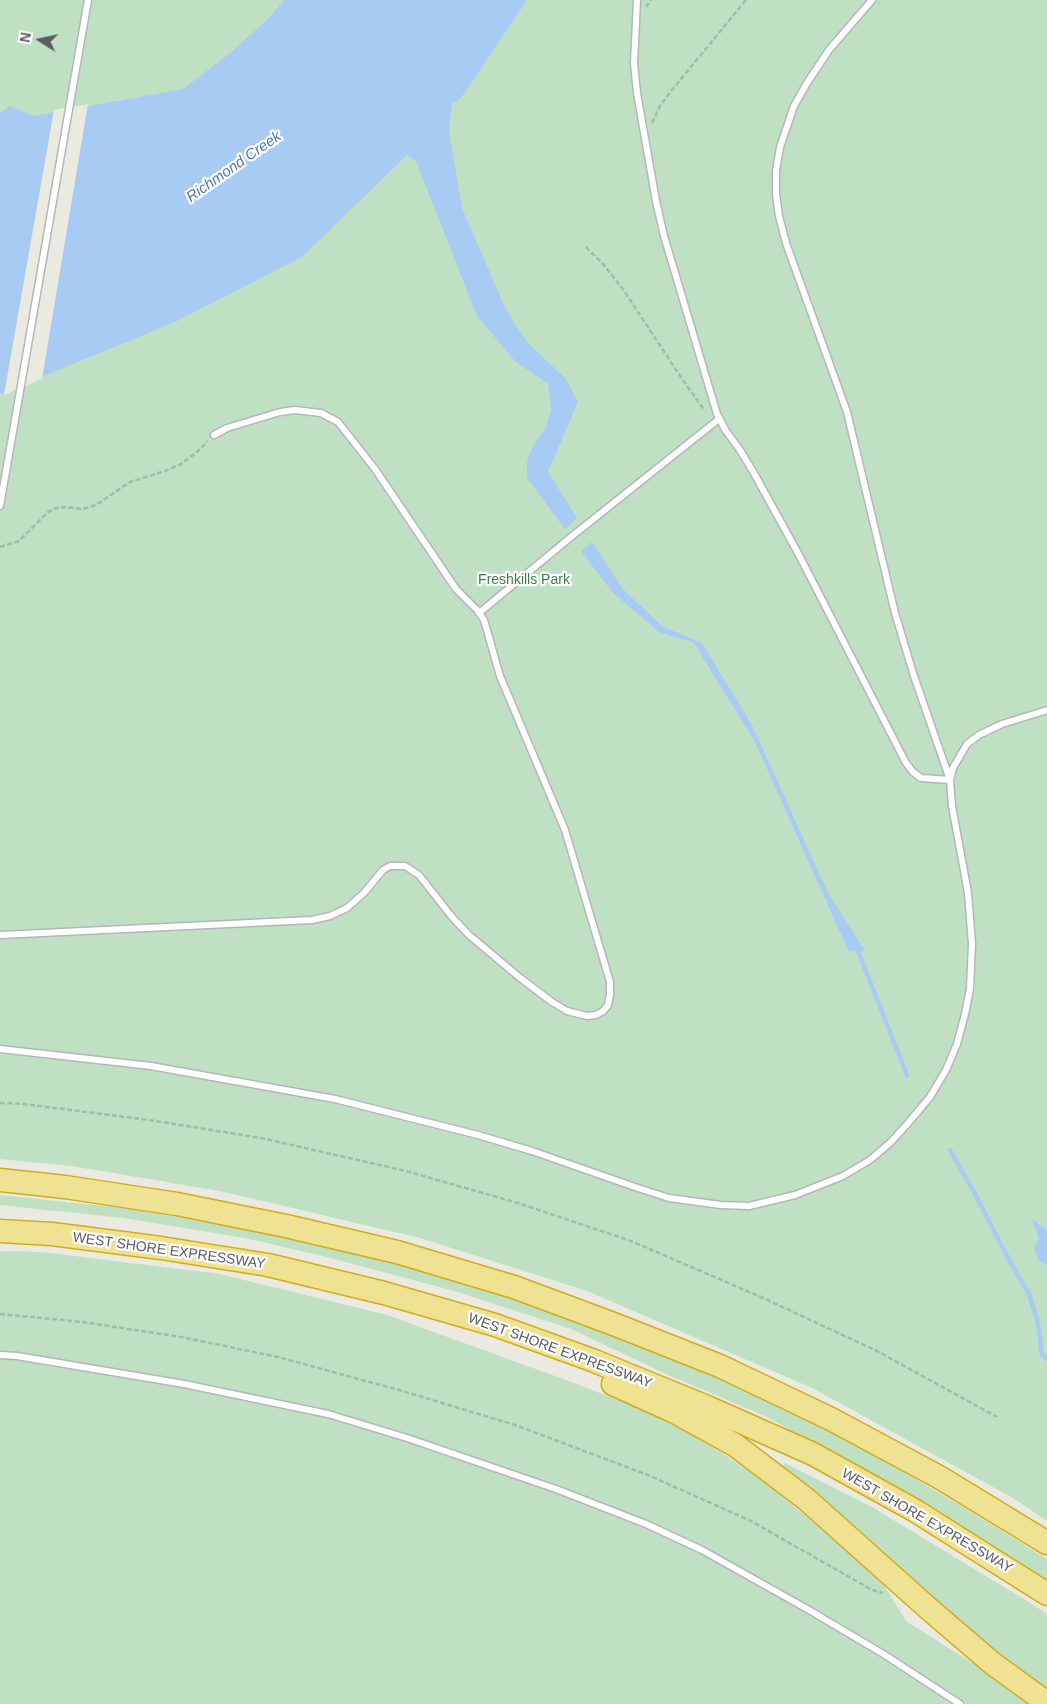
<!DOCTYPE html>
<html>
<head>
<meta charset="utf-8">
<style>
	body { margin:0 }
	#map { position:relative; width:1047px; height:1704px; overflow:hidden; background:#ebeae1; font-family:Helvetica,sans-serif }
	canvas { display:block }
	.north { position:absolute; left:15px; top:15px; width:50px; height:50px; -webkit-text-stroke:4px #fff; paint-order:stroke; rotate:280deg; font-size:14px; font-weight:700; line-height:20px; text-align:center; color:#5a5c60 }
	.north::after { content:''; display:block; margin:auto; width:18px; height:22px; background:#5a5c60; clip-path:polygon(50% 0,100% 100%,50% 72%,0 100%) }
</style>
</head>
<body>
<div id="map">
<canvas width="1047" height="1704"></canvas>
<div class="north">N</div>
</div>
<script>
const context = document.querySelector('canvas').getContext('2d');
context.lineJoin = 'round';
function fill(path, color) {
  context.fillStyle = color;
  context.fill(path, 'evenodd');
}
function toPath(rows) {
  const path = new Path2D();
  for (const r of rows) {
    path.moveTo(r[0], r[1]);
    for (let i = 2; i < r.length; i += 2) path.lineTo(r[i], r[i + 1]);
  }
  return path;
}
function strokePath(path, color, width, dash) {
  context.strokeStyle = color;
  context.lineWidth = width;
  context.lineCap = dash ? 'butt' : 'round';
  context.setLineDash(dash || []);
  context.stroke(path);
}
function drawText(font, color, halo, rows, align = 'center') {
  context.font = font + ' Helvetica,sans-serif';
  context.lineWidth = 4.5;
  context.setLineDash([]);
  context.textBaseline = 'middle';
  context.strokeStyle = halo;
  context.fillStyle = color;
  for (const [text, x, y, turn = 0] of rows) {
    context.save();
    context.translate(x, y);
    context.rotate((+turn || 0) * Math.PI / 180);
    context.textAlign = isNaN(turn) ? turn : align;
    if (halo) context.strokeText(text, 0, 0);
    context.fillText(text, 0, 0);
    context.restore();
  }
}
const green = toPath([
	[0,0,1047,0,1047,1521,1013,1498,812,1388,587,1291,420,1238,220,1191,71,1166,0,1159],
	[0,1195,132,1209,271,1234,395,1262,511,1297,631,1338,738,1386,856,1444,963,1507,1047,1559,1047,1583,862,1469,765,1416,666,1374,571,1329,458,1292,323,1256,245,1238,123,1218,0,1205],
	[0,1251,42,1252,220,1274,387,1315,566,1380,676,1422,756,1476,862,1561,881,1580,906,1621,1012,1688,1033,1704,0,1704],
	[785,1463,872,1507,1037,1607,1047,1615,1047,1689,990,1649,780,1470]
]);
const water = toPath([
	[284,0,527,0,461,98,452,104,449,132,462,208,503,303,515,324,528,343,566,379,578,402,548,472,577,518,565,529,527,478,527,462,532,448,546,428,551,409,548,384,515,361,477,316,416,161,407,155,302,257,175,322,0,394,0,113,10,106,33,116,183,89,229,54,272,15],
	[592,542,622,588,662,626,702,643,752,725,828,893,864,949,862,952,857,950,849,952,755,742,694,643,659,632,613,593,581,551],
	[1032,1219,1047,1230,1047,1265,1039,1261,1034,1248,1039,1239]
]);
const pier = toPath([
	[88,104,42,379,4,395,54,110]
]);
const stream = toPath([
	[856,946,907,1075],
	[950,1150,974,1192,1009,1260,1029,1294,1038,1323,1042,1355,1047,1359]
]);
const path = toPath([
	[646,7,651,0],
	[652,123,660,106,672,90,746,0],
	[586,247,604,265,625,292,678,373,705,411],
	[0,547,19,541,48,512,56,508,66,507,83,509,96,505,130,482,165,471,181,464,196,453,208,441],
	[0,1103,24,1104,156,1121,261,1138,406,1171,518,1203,631,1241,761,1297,877,1351,997,1417],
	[0,1314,83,1322,181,1337,278,1357,399,1390,515,1425,648,1475,751,1521,872,1590,883,1593]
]);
const lane = toPath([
	[637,0,634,63,637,93,656,201,664,236,717,414,726,431,740,450,755,475,799,555,906,763,913,772,921,778,950,780,913,673,895,613,847,412,786,243,779,216,776,194,776,171,780,147,794,106,807,83,829,50,872,0],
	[0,506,88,0],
	[479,613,571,537,719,419],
	[0,935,312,920,330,916,347,908,364,893,383,870,390,866,405,866,419,875,452,917,469,935,519,977,552,1002,567,1011,587,1016,596,1015,603,1011,608,1005,610,995,610,982,565,830,500,676,484,620,477,610,456,589,375,469,338,422,321,413,295,410,280,412,227,428,214,435],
	[0,1049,151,1066,335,1099,478,1135,532,1151,635,1187,669,1198,721,1205,749,1206,795,1195,843,1176,870,1160,891,1142,909,1122,930,1097,946,1070,957,1044,965,1014,970,989,972,944,968,893,952,806,950,780,953,768,967,744,979,735,1002,724,1047,710],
	[0,1355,17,1356,184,1384,328,1414,407,1438,556,1489,646,1524,702,1550,809,1610,885,1655,960,1704]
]);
const highway = toPath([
	[0,1180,65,1187,177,1204,286,1226,397,1252,514,1287,611,1323,720,1366,831,1419,939,1477,1047,1543],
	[0,1231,52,1234,161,1248,268,1265,384,1293,495,1325,592,1360,707,1407,813,1454,914,1510,1047,1594],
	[613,1384,675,1412,735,1445,806,1499,929,1609,992,1663,1047,1703]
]);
const parkNames = [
	["Freshkills Park",524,580]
];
const streetNames = [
	["WEST SHORE EXPRESSWAY",169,1251,8],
	["WEST SHORE EXPRESSWAY",560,1351,20],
	["WEST SHORE EXPRESSWAY",927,1521,30]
];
const waterNames = [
	["Richmond Creek",234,167,-35]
];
fill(green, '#c0e0c4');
fill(water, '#a8cbf4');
fill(pier, '#ebeae1');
strokePath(stream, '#a8cbf4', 4.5);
strokePath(lane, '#b4b6ba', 9);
strokePath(highway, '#d2ac1a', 25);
strokePath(path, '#9ac0a9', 2.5, [5, 2.5]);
strokePath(lane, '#fff', 6);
strokePath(highway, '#f0e293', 22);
drawText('14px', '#3d7c47', '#fff', parkNames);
drawText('14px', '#5a5c60', '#fff', streetNames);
drawText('italic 15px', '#4f75b3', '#fff', waterNames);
</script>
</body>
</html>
